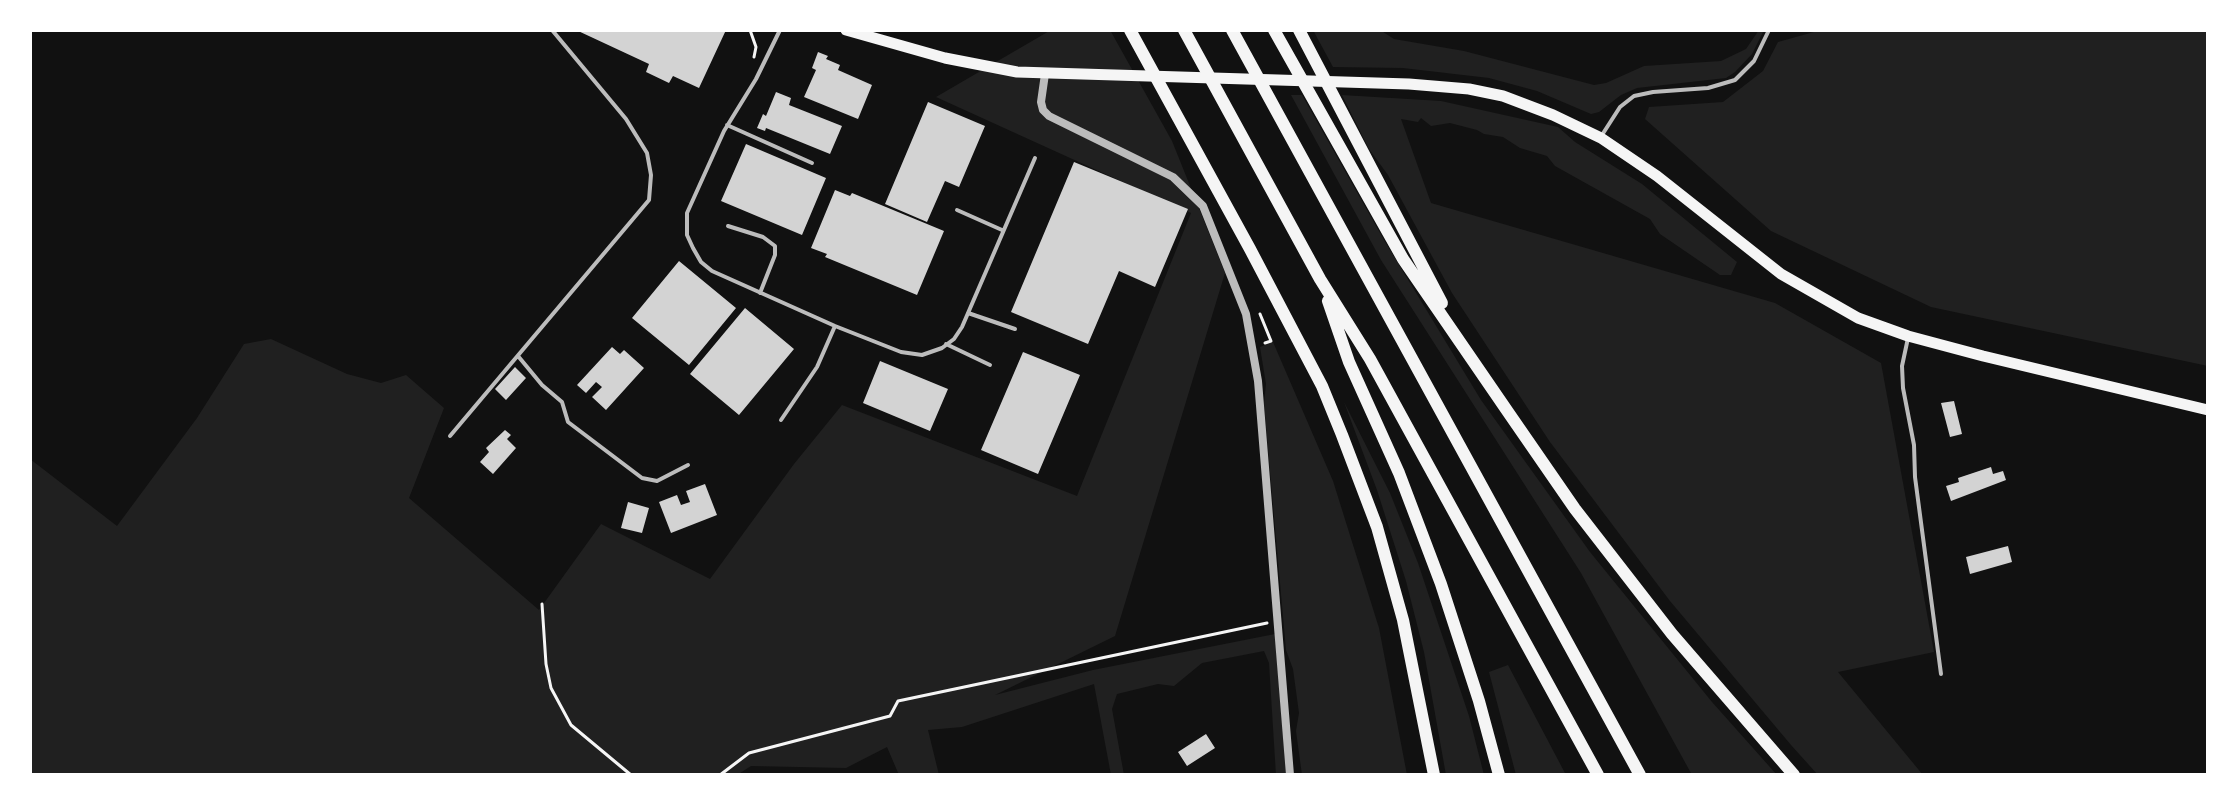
<!DOCTYPE html>
<html>
<head>
<meta charset="utf-8">
<style>
	body { margin:0 }
	#map { position:relative; width:2238px; height:805px; overflow:hidden; background:#111; font-family:Quicksand,sans-serif }
	canvas { display:block }
	.frame { position:absolute; inset:0; border:32px solid #fff; pointer-events:none }
</style>
</head>
<body>
<div id="map">
<canvas width="2238" height="805"></canvas>
<div class="frame"></div>
</div>
<script>
const context = document.querySelector('canvas').getContext('2d');
context.lineJoin = 'round';
function fill(path, color) {
  context.fillStyle = color;
  context.fill(path, 'evenodd');
}
function toPath(rows) {
  const path = new Path2D();
  for (const r of rows) {
    path.moveTo(r[0], r[1]);
    for (let i = 2; i < r.length; i += 2) path.lineTo(r[i], r[i + 1]);
  }
  return path;
}
function strokePath(path, color, width, dash) {
  context.strokeStyle = color;
  context.lineWidth = width;
  context.lineCap = dash ? 'butt' : 'round';
  context.setLineDash(dash || []);
  context.stroke(path);
}
const green = toPath([
	[1051,30,1110,30,1172,141,1225,273,1115,636,995,695,1093,670,1275,634,1286,775,1276,775,1269,663,1264,651,1202,663,1174,686,1158,684,1117,694,1112,709,1124,775,1111,775,1094,684,962,727,928,730,939,775,899,775,887,747,846,768,751,766,737,775,30,775,30,459,117,526,197,418,244,344,271,339,347,374,381,383,406,375,444,408,409,498,539,610,601,524,710,579,794,464,842,405,1077,496,1191,213,936,97],
	[1313,30,1380,30,1394,39,1464,51,1594,85,1606,83,1644,66,1721,61,1746,49,1759,30,1764,30,1752,54,1735,72,1726,78,1637,88,1621,95,1599,112,1591,114,1537,91,1489,78,1403,68,1333,67],
	[1821,30,2208,30,2208,366,1931,307,1771,231,1645,119,1649,107,1723,102,1763,71,1778,42],
	[1291,95,1302,95,1384,240,1481,400,1590,552,1712,702,1777,775,1692,775,1581,573,1381,260],
	[1342,95,1441,101,1558,127,1575,142,1642,184,1737,262,1731,275,1720,275,1660,234,1650,219,1555,166,1547,156,1520,148,1503,137,1484,134,1477,130,1450,123,1431,126,1421,118,1418,122,1401,119,1431,203,1775,303,1881,363,1934,652,1838,672,1923,775,1818,775,1791,745,1670,601,1550,442,1452,293,1388,175,1369,149],
	[1273,342,1333,481,1379,628,1407,775,1302,775,1296,731,1299,713,1293,669,1286,650,1264,404,1266,384,1260,347],
	[1344,402,1390,493,1418,563,1469,716,1484,775,1446,775,1424,652,1406,581,1377,490],
	[1508,665,1566,775,1516,775,1489,672]
]);
const building = toPath([
	[576,30,726,30,699,88,673,76,669,83,646,72,649,64],
	[818,52,828,56,826,59,840,65,838,70,872,85,858,119,804,97,816,70,812,68],
	[776,92,791,98,789,105,842,126,830,154,766,128,765,131,757,128,763,114,766,116],
	[928,102,985,126,959,187,945,181,927,222,885,204],
	[746,144,826,178,802,235,721,201],
	[1074,162,1188,209,1155,287,1119,271,1088,344,1011,312],
	[835,190,850,196,852,193,944,231,917,295,825,257,827,254,811,248],
	[679,261,736,308,689,365,632,318],
	[745,308,794,349,739,415,690,374],
	[612,347,620,354,624,350,644,368,606,410,592,397,602,387,596,382,586,393,577,385],
	[1023,352,1080,375,1038,474,981,450],
	[880,361,948,389,930,431,863,403],
	[515,367,526,378,506,400,495,389],
	[1954,401,1962,434,1950,437,1941,403],
	[505,430,511,435,507,439,516,448,493,474,480,462,489,452,486,448],
	[1991,467,1993,474,2003,471,2006,480,1951,501,1946,486,1959,482,1958,478],
	[705,484,717,515,671,533,659,502,677,495,681,505,690,502,686,491],
	[628,502,649,508,642,533,621,528],
	[2008,546,2012,562,1970,574,1966,557],
	[1206,734,1215,748,1187,766,1178,752]
]);
const path = toPath([
	[750,30,756,47,754,57],
	[1260,314,1271,341,1265,343],
	[542,604,546,664,551,688,571,725,631,775],
	[720,775,749,753,890,716,898,701,1267,623]
]);
const service = toPath([
	[780,30,756,79,724,131,687,213,687,235,693,248,701,262,712,271,835,326,901,352,922,355,942,348,954,339,962,327,1035,158],
	[727,125,812,163],
	[1602,135,1620,107,1634,96,1653,92,1708,88,1735,80,1754,61,1769,30],
	[957,210,1002,230],
	[728,226,763,237,775,246,775,255,760,293],
	[968,313,1015,329],
	[1908,338,1902,366,1903,388,1914,445,1915,477,1941,674],
	[946,344,990,365],
	[518,356,542,385,562,402,568,422,642,478,657,481,688,465],
	[781,420,817,367,835,326],
	[450,436,649,200,651,175,647,153,626,119,552,30]
]);
const minor = toPath([
	[1045,74,1041,102,1043,110,1049,116,1173,177,1203,206,1246,314,1258,381,1290,775]
]);
const secondary = toPath([
	[846,30,945,58,1017,72,1409,84,1469,89,1503,96,1553,115,1601,138,1657,176,1781,274,1858,318,1908,336,1983,356,2208,410]
]);
const trunk = toPath([
	[1130,30,1250,249,1322,386,1342,435,1377,527,1403,620,1434,775],
	[1184,30,1320,279,1370,359,1598,775],
	[1232,30,1640,775],
	[1274,30,1403,259,1508,412,1575,509,1672,634,1794,775],
	[1299,30,1442,303],
	[1328,301,1349,362,1399,473,1441,584,1479,701,1499,775]
]);
fill(green, '#202020');
fill(building, '#d3d3d3');
strokePath(path, '#f5f5f5', 3);
strokePath(service, '#bcbcbc', 4);
strokePath(minor, '#bcbcbc', 8);
strokePath(secondary, '#f5f5f5', 11);
strokePath(trunk, '#f5f5f5', 12);
</script>
</body>
</html>
